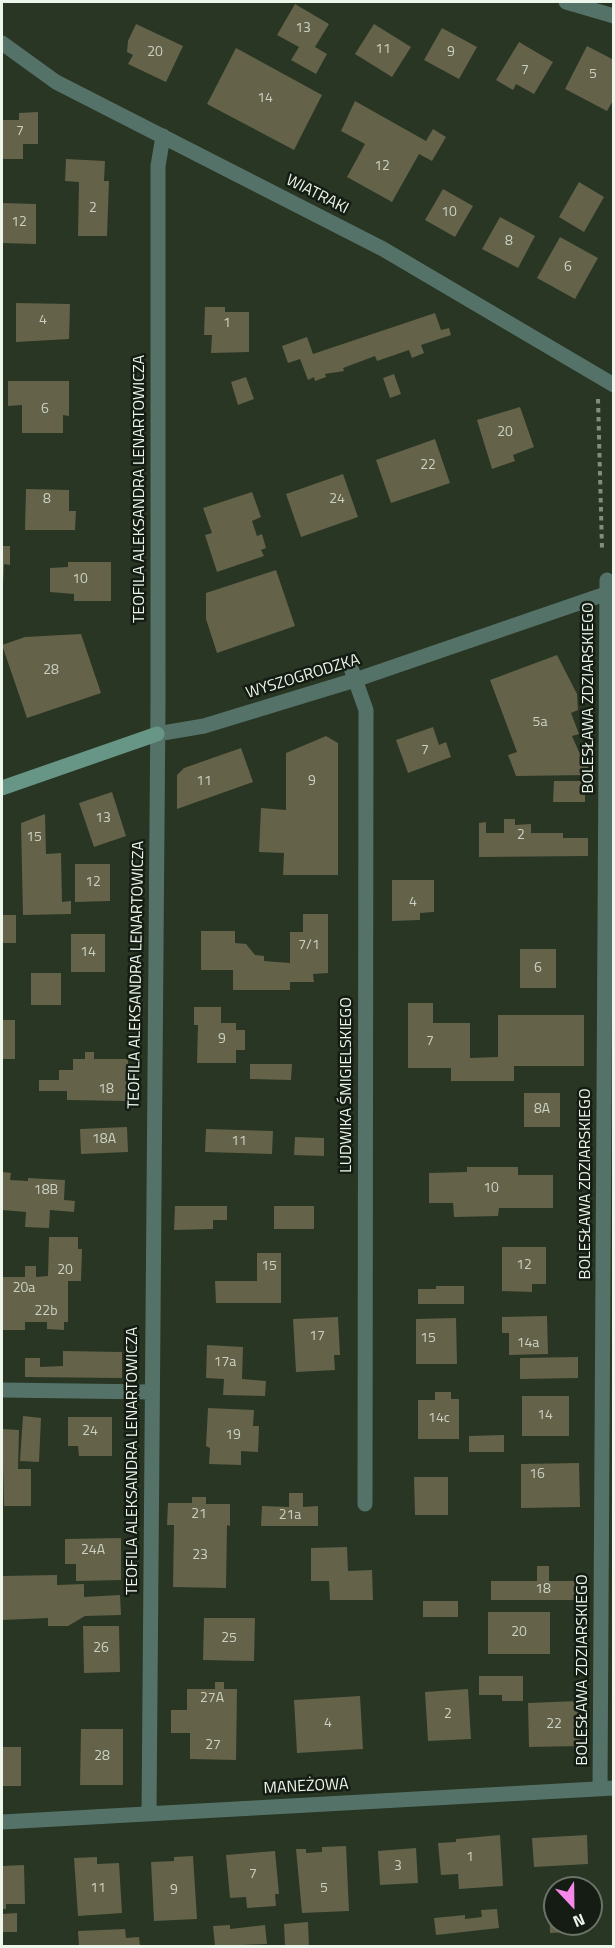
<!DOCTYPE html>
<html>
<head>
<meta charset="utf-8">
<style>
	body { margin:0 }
	#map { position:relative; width:615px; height:1948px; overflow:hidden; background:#283623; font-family:"Titillium Web",sans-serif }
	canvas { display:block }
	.frame { position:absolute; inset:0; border:3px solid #ecf6ea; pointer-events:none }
	.north { position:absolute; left:543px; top:1876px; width:60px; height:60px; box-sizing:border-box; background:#151c13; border:2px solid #6b7369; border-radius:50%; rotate:158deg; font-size:16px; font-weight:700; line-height:24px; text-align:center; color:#ecf6ea }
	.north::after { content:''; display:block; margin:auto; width:21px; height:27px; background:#f688ec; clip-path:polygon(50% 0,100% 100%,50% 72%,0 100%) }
</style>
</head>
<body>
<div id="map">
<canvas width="615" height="1948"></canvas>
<div class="frame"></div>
<div class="north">N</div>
</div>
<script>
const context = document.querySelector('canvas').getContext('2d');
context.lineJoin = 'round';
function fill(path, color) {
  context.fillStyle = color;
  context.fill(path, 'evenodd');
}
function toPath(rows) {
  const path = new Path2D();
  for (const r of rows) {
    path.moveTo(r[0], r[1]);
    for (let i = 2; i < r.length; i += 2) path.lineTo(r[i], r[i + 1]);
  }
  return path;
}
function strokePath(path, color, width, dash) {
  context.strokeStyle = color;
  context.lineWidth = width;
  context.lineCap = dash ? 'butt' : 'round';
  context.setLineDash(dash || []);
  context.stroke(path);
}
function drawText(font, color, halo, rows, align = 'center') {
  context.font = font + ' "Titillium Web",sans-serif';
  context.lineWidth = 5;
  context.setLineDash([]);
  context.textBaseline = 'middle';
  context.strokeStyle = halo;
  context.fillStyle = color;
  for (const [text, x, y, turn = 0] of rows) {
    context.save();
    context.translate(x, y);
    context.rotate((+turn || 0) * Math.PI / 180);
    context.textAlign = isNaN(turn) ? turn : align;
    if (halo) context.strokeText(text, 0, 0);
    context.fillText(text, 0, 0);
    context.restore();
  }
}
const building = toPath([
	[295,4,329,24,315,47,327,54,316,74,291,60,299,47,277,35],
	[136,24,183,46,166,82,128,64,133,55,127,52,128,41],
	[374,24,411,47,392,77,355,54],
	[442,28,477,47,459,79,424,60],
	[519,42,553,62,534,94,516,84,513,90,496,80],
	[587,46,614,60,614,99,607,111,565,89],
	[236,48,322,95,294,150,207,104],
	[355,101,426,141,433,129,446,137,432,161,419,154,392,202,347,177,365,144,341,131],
	[38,112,38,144,23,144,23,159,2,159,2,120,19,120,19,113],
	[66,159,105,161,104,181,109,181,107,236,78,236,79,182,65,181],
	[579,182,604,197,584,232,559,217],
	[443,189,473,206,455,237,425,220],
	[2,203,36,204,36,244,2,243],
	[500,217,535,236,518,268,482,249],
	[560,237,598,258,575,299,537,278],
	[16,303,70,304,69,339,16,342],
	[205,307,225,307,225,312,249,312,249,352,211,353,212,335,204,335],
	[435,313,441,330,449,328,451,335,421,345,424,353,412,358,409,350,377,361,375,356,343,368,344,371,325,374,326,377,315,381,314,377,308,380,300,359,288,363,282,346,307,337,313,354],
	[394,374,401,394,390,398,383,378],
	[246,377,254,399,238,405,231,382],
	[8,381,69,381,69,416,63,415,63,433,22,433,22,405,8,406],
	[520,407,534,447,513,455,515,461,492,469,477,420],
	[435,439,450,483,391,503,376,460],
	[343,474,358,517,301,537,286,494],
	[26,489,69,490,69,511,76,511,75,530,25,530],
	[252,492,261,517,252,521,257,536,262,534,266,548,261,550,264,556,217,572,205,535,212,533,203,508],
	[2,546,10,546,10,565,4,564,3,585],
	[68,562,111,562,111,601,74,601,74,594,50,592,50,568,68,567],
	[276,570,295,626,217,653,206,619,206,593],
	[81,634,101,693,27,718,2,645,25,637],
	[557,655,577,694,578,710,571,713,579,734,572,736,579,752,588,749,588,775,516,776,508,755,517,752,490,680],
	[433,727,439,745,446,742,451,757,408,773,396,740],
	[326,736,338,743,338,875,283,875,284,853,259,852,261,808,286,810,286,753],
	[241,748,253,782,177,809,177,775,184,768],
	[554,781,585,781,585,802,553,802],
	[112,792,126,836,94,847,79,803],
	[45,814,46,854,61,853,62,902,71,901,71,914,23,915,21,823],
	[504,819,515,819,515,825,531,824,531,833,563,833,563,838,588,838,588,856,479,857,479,823,486,822,486,833,504,833],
	[75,864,110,864,110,901,75,902],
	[392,880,434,880,434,912,420,913,420,920,392,921],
	[303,914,328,914,328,973,313,974,314,982,290,982,290,990,233,990,233,970,201,970,201,931,235,931,235,943,246,944,255,955,264,956,264,961,290,963,290,932,303,932],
	[2,915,16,915,16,943,2,943],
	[71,934,105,934,105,972,71,972],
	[520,949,556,949,556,988,520,988],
	[31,973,61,973,61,1005,31,1005],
	[408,1003,433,1003,433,1023,470,1023,470,1058,498,1057,498,1015,584,1015,584,1066,514,1066,514,1081,451,1081,451,1068,408,1068],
	[194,1007,221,1007,221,1023,236,1023,236,1030,245,1030,245,1050,236,1050,236,1063,197,1063,198,1025,194,1025],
	[2,1020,15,1020,15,1059,2,1059],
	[85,1052,94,1052,94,1059,128,1059,128,1101,67,1100,67,1091,39,1091,39,1080,59,1080,59,1070,73,1070,73,1059,85,1059],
	[250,1064,292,1064,291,1080,250,1079],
	[524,1093,560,1093,560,1127,524,1127],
	[127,1127,128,1152,81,1154,80,1129],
	[206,1129,273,1131,272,1154,205,1152],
	[295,1137,324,1138,324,1156,294,1155],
	[467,1167,518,1167,518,1175,553,1175,553,1208,499,1208,498,1216,454,1217,453,1203,429,1203,429,1173,467,1172],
	[2,1172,11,1173,10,1180,28,1181,28,1178,65,1180,64,1200,75,1201,74,1212,50,1210,49,1228,25,1227,26,1212,2,1210],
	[175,1206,227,1206,227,1220,213,1220,213,1229,174,1230],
	[274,1206,314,1206,314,1229,274,1229],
	[49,1237,78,1237,78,1249,82,1249,81,1281,68,1281,68,1322,64,1322,64,1330,47,1329,47,1322,25,1322,25,1330,2,1330,2,1277,25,1277,25,1266,36,1266,36,1277,48,1276],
	[502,1247,546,1247,546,1284,532,1284,532,1292,502,1291],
	[257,1253,281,1253,281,1303,216,1303,215,1281,257,1281],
	[436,1286,464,1286,464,1304,418,1304,418,1289,436,1289],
	[547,1316,548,1354,509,1355,509,1333,502,1333,502,1317],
	[338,1317,340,1355,334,1355,335,1370,296,1372,293,1319],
	[456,1318,457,1364,416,1364,416,1319],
	[207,1345,243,1347,242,1379,266,1381,265,1396,223,1395,224,1379,206,1378],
	[63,1351,122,1352,122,1378,25,1377,25,1358,40,1358,40,1367,63,1366],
	[578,1357,578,1378,520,1379,520,1358],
	[435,1392,451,1392,451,1399,459,1399,459,1439,418,1439,418,1400,435,1400],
	[522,1396,569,1396,569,1436,522,1436],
	[208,1408,254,1410,253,1426,259,1426,258,1452,241,1451,241,1465,209,1464,210,1448,206,1446],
	[23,1416,41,1418,39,1462,20,1461],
	[68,1417,112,1417,112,1456,79,1456,78,1446,68,1446],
	[2,1429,19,1430,18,1469,31,1469,31,1506,4,1506],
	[504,1435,504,1452,469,1452,469,1436],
	[579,1463,580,1507,521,1508,521,1464],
	[414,1477,448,1477,448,1515,415,1515],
	[289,1493,303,1493,303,1507,318,1506,318,1526,261,1526,262,1506,289,1507],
	[192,1497,206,1497,206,1504,230,1504,230,1526,227,1525,226,1588,173,1587,174,1525,167,1525,168,1503,192,1503],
	[121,1538,121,1580,76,1581,76,1564,65,1564,65,1539],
	[347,1547,348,1571,372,1570,373,1600,330,1600,329,1581,311,1581,311,1548],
	[537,1566,549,1566,549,1581,579,1581,579,1600,491,1600,491,1581,537,1581],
	[57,1575,57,1585,84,1584,84,1597,120,1595,121,1615,85,1616,68,1626,48,1626,48,1618,2,1620,2,1576],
	[423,1601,458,1601,458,1617,423,1617],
	[488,1612,550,1612,550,1654,488,1654],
	[204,1618,255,1618,254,1661,203,1660],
	[83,1626,119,1626,120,1672,84,1673],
	[479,1676,523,1676,523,1701,502,1701,502,1695,479,1695],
	[215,1682,224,1682,224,1689,237,1689,236,1760,190,1759,190,1733,171,1733,171,1710,187,1710,187,1689,215,1689],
	[468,1689,471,1739,428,1741,425,1692],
	[360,1696,363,1749,297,1753,294,1700],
	[578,1701,580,1746,529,1747,528,1703],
	[81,1729,123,1729,123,1785,80,1785],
	[2,1747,21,1747,21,1786,2,1786],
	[500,1835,503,1886,459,1889,458,1874,441,1875,438,1843,456,1842,456,1839],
	[587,1835,588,1864,534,1867,532,1838],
	[346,1846,349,1911,302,1913,296,1849,306,1849,306,1853,322,1852,322,1847],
	[416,1848,418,1883,380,1885,378,1851],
	[275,1851,279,1894,275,1894,276,1906,247,1908,246,1897,230,1898,226,1855],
	[193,1856,197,1919,154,1921,151,1862,174,1861,174,1857],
	[97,1857,97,1864,119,1863,122,1913,78,1916,74,1858],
	[24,1865,25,1904,6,1904,6,1909,2,1909,2,1866],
	[549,1902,555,1902,555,1924,586,1924,586,1931,550,1933],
	[497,1909,499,1928,436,1935,434,1918,465,1915,465,1919,482,1917,481,1910],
	[17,1913,17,1932,2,1932,2,1914],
	[308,1922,309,1946,285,1946,284,1924],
	[230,1925,230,1929,265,1925,267,1944,215,1946,213,1926],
	[125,1929,126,1938,139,1937,140,1946,79,1946,78,1931]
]);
const path = toPath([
	[598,399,602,548]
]);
const street = toPath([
	[566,2,614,16],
	[2,43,56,82,383,249,614,385],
	[351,668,366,710,365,1504],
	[157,734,204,726,355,680,614,591],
	[2,1390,151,1392],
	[600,1788,607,580],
	[149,1814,158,702,158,166,163,136],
	[2,1822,614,1788]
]);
const secondary = toPath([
	[2,788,157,734]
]);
const numberNames = [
	["13",303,29],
	["11",383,50],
	["20",155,53],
	["9",451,53],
	["7",525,71],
	["5",593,75],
	["14",265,99],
	["7",20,132],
	["12",382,167],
	["2",93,209],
	["10",449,213],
	["12",19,223],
	["8",509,242],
	["6",568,268],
	["4",43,321],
	["1",227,324],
	["6",45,410],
	["20",505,433],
	["22",428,466],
	["8",47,500],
	["24",337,500],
	["10",80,580],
	["28",51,671],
	["5a",540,723],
	["7",425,751],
	["11",204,782],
	["9",312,782],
	["13",103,819],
	["2",521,836],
	["15",34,838],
	["12",93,883],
	["4",413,903],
	["7/1",309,946],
	["14",88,953],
	["6",538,969],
	["9",222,1040],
	["7",430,1042],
	["18",106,1090],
	["8A",542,1110],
	["18A",104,1140],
	["11",239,1142],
	["10",491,1189],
	["18B",46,1191],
	["12",524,1266],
	["15",269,1267],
	["20",65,1271],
	["20a",24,1289],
	["22b",46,1312],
	["17",317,1337],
	["15",428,1339],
	["14a",528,1344],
	["17a",225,1363],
	["14",545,1416],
	["14c",439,1419],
	["24",90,1432],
	["19",233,1436],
	["16",537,1475],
	["21",199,1515],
	["21a",290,1516],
	["24A",93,1551],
	["23",200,1556],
	["18",543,1590],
	["20",519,1633],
	["25",229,1639],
	["26",101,1649],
	["27A",212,1699],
	["2",448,1715],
	["4",328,1724],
	["22",554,1725],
	["27",213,1746],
	["28",102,1757],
	["1",470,1858],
	["3",398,1867],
	["7",253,1875],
	["11",98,1889],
	["5",324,1889],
	["9",174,1891]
];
const streetNames = [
	["WIATRAKI",317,195,27],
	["TEOFILA ALEKSANDRA LENARTOWICZA",140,489,-90],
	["WYSZOGRODZKA",303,677,-17],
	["BOLESŁAWA ZDZIARSKIEGO",589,698,-90],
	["TEOFILA ALEKSANDRA LENARTOWICZA",137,975,-89],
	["LUDWIKA ŚMIGIELSKIEGO",347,1085,-90],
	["BOLESŁAWA ZDZIARSKIEGO",586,1184,-90],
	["TEOFILA ALEKSANDRA LENARTOWICZA",133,1461,-90],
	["BOLESŁAWA ZDZIARSKIEGO",583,1670,-90],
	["MANEŻOWA",306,1787,-3]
];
fill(building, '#646249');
strokePath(path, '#818e7e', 4, [4.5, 4.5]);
strokePath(street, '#557268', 15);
strokePath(secondary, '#679687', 15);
drawText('14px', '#cad1c2', null, numberNames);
drawText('16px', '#ecf6ea', '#151c13', streetNames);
</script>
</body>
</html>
